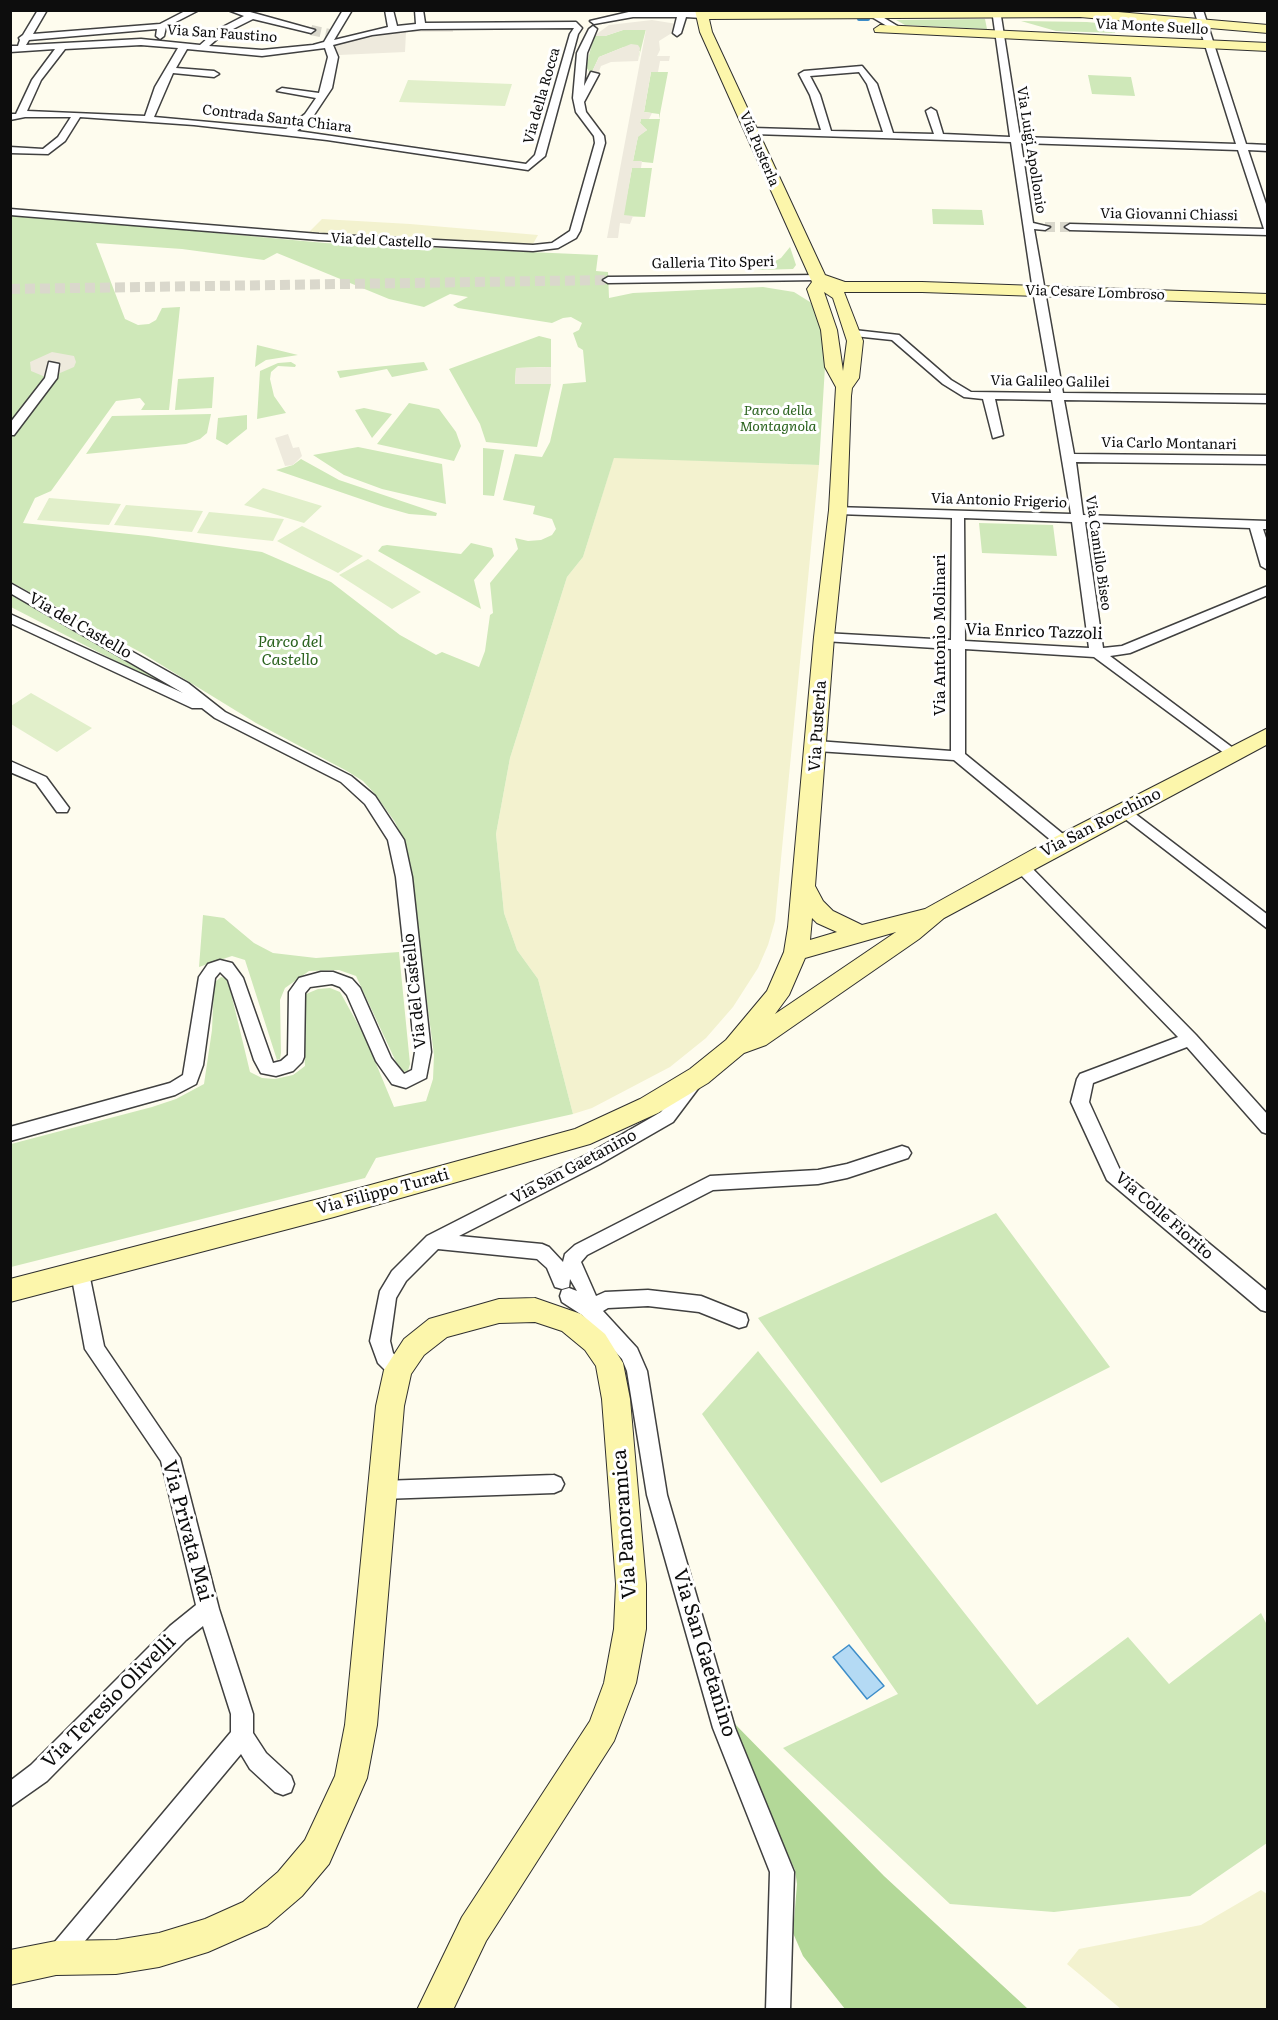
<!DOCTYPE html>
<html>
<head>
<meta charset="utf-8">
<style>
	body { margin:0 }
	#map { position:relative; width:1278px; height:2020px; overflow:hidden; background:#fefcee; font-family:Literata,serif }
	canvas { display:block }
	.frame { position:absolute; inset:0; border:12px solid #0d0d0d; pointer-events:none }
</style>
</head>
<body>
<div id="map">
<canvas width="1278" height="2020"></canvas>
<div class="frame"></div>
</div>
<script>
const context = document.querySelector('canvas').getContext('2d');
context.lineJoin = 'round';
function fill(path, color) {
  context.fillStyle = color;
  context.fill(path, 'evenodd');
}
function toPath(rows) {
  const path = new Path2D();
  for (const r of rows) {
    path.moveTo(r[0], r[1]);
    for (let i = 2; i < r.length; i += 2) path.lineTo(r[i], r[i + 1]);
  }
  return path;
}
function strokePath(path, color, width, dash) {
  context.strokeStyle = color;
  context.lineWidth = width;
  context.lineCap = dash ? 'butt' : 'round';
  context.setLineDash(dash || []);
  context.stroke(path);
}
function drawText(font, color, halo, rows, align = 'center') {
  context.font = font + ' Literata,serif';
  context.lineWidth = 6;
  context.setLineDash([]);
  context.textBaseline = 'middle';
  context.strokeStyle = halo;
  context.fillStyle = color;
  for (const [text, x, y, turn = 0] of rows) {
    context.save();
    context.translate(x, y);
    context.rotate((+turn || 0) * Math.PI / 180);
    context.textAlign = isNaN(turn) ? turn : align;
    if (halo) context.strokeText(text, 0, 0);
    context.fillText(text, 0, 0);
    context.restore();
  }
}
const farmland = toPath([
	[322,219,410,224,538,235,533,244,309,232],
	[614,457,819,465,775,921,768,945,758,968,733,1007,706,1038,670,1067,592,1108,573,1114,538,979,517,950,504,913,496,834,510,758,567,577,583,557],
	[1261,1890,1267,1894,1267,2009,1121,2009,1067,1964,1079,1949,1201,1925]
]);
const green = toPath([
	[985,19,987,29,905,25,896,20],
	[1021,21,1087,22,1118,25,1115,33,1056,31],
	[646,29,638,61,640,51,624,47,599,57,591,74,586,67,594,36,605,36,623,30],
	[651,72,668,72,659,119,659,114,644,112],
	[1088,75,1131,77,1135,96,1092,94],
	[641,119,660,119,653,163,633,161,638,136,647,130,640,123],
	[632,168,652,168,645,217,623,216],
	[932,209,982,210,984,225,933,224],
	[11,214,325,243,598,255,596,271,608,272,609,298,633,293,763,287,794,292,810,302,818,317,826,350,819,465,614,458,583,557,567,577,510,758,496,834,504,913,517,950,538,979,573,1114,376,1158,365,1178,11,1267,11,1144,152,1107,176,1099,204,1084,212,1030,214,983,221,977,226,978,230,989,250,1072,262,1078,275,1079,293,1075,305,1066,302,1001,306,994,318,989,330,988,340,992,365,1037,394,1107,426,1101,433,1079,434,1055,407,848,395,822,375,794,363,781,347,771,256,723,142,653,11,582],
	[96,243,182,249,264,260,277,253,389,299,424,307,450,294,468,297,453,305,458,308,552,323,563,318,571,317,582,323,579,330,573,333,578,347,583,350,586,382,563,384,550,442,542,457,515,454,503,500,535,506,533,514,552,519,556,529,552,535,541,540,528,541,515,538,518,549,490,583,493,613,490,615,485,651,479,667,442,652,436,655,400,635,331,582,262,552,148,536,23,523,35,498,51,491,116,401,140,398,145,404,141,410,169,410,180,307,162,308,156,320,149,324,138,325,125,319],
	[790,247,796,265,793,269,758,270,781,258],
	[539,336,551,339,551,367,516,368,515,384,551,384,537,447,486,442,480,424,449,369],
	[257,345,298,355,266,360,255,367],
	[291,362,296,365,295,367,278,366,271,372,270,379,274,396,286,413,257,419,260,371,278,363],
	[424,362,428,370,392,377,387,369,340,378,337,371],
	[214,377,212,408,175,410,178,379],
	[409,403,439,409,456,432,461,446,454,461,377,444],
	[364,408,392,414,372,438,355,410],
	[211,414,207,433,200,439,186,444,86,454,112,416],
	[247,415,247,429,227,445,216,439,218,418],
	[358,447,442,464,446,504,382,489,344,475,313,455],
	[483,448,504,450,494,496,483,495],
	[301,459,339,480,437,513,436,516,409,514,384,507,276,470,293,465],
	[979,523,1053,525,1057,556,982,553],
	[471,543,492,548,494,556,474,580,481,609,378,551,382,546,387,545,461,554],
	[10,595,38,609,179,689,166,687,11,607],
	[203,915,224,918,254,943,273,953,316,958,399,952,410,1064,408,1071,403,1072,397,1064,356,976,339,970,309,971,285,988,280,1000,281,1053,280,1059,277,1060,245,960,232,956,199,967],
	[996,1213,1110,1367,881,1483,758,1318],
	[758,1351,1037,1705,1128,1637,1169,1684,1261,1613,1268,1627,1267,1843,1190,1896,1054,1912,950,1904,783,1748,898,1694,702,1414]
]);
const forest = toPath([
	[730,1719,884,1876,1028,2009,845,2009,803,1956,793,1933,797,1884,795,1870,728,1723]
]);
const pitch = toPath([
	[408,80,512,84,505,106,399,102],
	[263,488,322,506,304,523,244,505],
	[49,498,121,504,109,525,37,520],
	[126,505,203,511,192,532,114,525],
	[209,512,284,519,273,541,197,533],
	[302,526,363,556,338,573,277,541],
	[368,559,421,592,392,609,339,575],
	[31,693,92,728,57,752,11,724,11,706]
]);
const plaza = toPath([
	[652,20,677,24,675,31,659,41,660,50,657,56,670,56,669,61,660,61,658,72,651,72,644,112,652,113,649,119,641,119,640,123,647,130,638,137,633,161,642,161,641,168,632,168,624,215,633,216,630,224,620,223,618,238,607,238,646,30,623,30,605,36,594,36,609,25],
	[453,28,453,32,406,32,405,52,339,55,334,47,339,43,381,33],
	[631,44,638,45,640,48,638,61,611,62,601,66,598,74,591,74,599,57],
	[52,352,74,356,76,362,74,367,53,376,43,376,31,371,30,362],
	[551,367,551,384,515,384,516,368],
	[288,434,293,448,299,447,302,456,293,465,285,466,275,438]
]);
const water = toPath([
	[849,1645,884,1686,867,1699,833,1657,849,1645]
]);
const stream = toPath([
	[859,19,868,19],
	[1173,31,1194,33]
]);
const streetTunnel = toPath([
	[311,30,329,34],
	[1045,227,1070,227],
	[10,289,608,280]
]);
const street = toPath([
	[38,10,47,10,33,34,160,24,187,10,199,10,166,27,164,36,160,39,156,36,157,29,29,40,26,45,141,39,200,45,217,30,244,16,228,10,243,10,315,30,311,33,253,19,223,34,209,46,262,50,313,45,324,42,343,10,352,10,334,40,388,27,385,10,393,10,397,26,416,24,415,10,423,10,425,23,576,22,582,28,578,34,545,156,528,170,327,140,194,125,80,117,65,141,48,154,10,153,10,147,43,149,58,137,71,117,25,117,10,120,10,114,16,114,32,80,55,49,10,52,10,46,18,46,20,40,19,38,23,35,38,10],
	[574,28,570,34,535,155,526,164,297,131,312,118,332,88,338,57,333,45,372,35,421,29,574,28],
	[141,45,178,48,155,87,145,116,27,111,41,80,65,49,141,45],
	[325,48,328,57,319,93,282,88,277,91,316,98,305,114,286,129,154,117,173,73,214,77,219,74,214,71,176,68,187,49,262,56,325,48],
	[860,10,871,10,904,30,897,32,860,10],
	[992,10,1000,10,1020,137,1236,144,1194,10,1203,10,1246,144,1268,145,1268,151,1248,150,1268,210,1268,235,1070,230,1065,227,1070,224,1264,229,1238,150,1021,143,1033,223,1050,227,1045,230,1034,229,1063,393,1268,395,1268,403,1064,400,1074,454,1268,456,1268,464,1076,462,1083,515,1268,521,1268,529,1263,529,1268,544,1268,570,1261,566,1250,528,1085,522,1103,648,1122,646,1268,586,1268,595,1130,653,1110,656,1237,751,1239,754,1232,759,1094,657,965,649,965,754,1068,838,1071,842,1063,847,1058,846,954,760,817,751,810,746,817,741,951,751,951,649,824,641,817,637,824,633,951,640,952,518,838,514,834,513,834,507,1071,514,1052,400,995,399,1003,435,993,438,983,399,964,397,943,384,892,340,854,336,848,333,854,330,899,335,951,380,971,392,1051,393,1033,291,1011,142,753,134,748,131,753,128,821,130,810,95,799,74,804,71,862,66,877,84,893,133,934,134,926,111,931,108,936,111,943,134,1010,137,992,10],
	[859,72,867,84,883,132,831,131,820,95,810,76,859,72],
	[964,518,1072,522,1089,648,965,641,964,518],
	[633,11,702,12,706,15,702,18,686,17,681,33,677,36,673,33,677,17,633,17,594,24,590,21,633,11],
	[593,26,597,29,587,53,584,86,591,72,599,74,584,102,586,112,604,136,605,143,580,231,576,238,558,248,533,251,319,240,10,215,10,209,319,234,533,245,552,243,570,231,595,143,594,136,576,112,573,98,577,53,589,29,593,26],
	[822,275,823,277,818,280,608,283,603,280,608,277,822,275],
	[49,362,59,364,57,378,14,435,10,435,10,423,45,378,49,362],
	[10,583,188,683,225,712,351,776,375,796,404,840,412,877,431,1052,426,1078,406,1088,392,1084,376,1061,347,995,340,987,332,984,310,987,305,993,304,1057,302,1062,293,1071,276,1076,261,1073,254,1060,228,980,220,972,215,978,203,1065,196,1084,175,1095,10,1141,10,1127,170,1083,183,1075,199,977,208,964,220,960,232,963,243,978,273,1063,281,1061,288,1055,289,992,299,978,321,972,333,972,352,979,360,988,391,1058,404,1074,412,1070,415,1052,396,877,388,840,365,804,341,782,215,718,202,708,192,708,10,623,10,614,183,693,10,593,10,583],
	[10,761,46,777,69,808,67,812,57,812,36,783,10,772,10,761],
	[1125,806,1268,915,1268,929,1120,815,1118,811,1120,807,1125,806],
	[1020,860,1025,861,1196,1035,1268,1115,1268,1134,1262,1132,1187,1047,1093,1083,1089,1102,1120,1170,1268,1292,1268,1312,1261,1310,1107,1180,1071,1102,1077,1079,1080,1074,1178,1037,1015,869,1012,865,1020,860],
	[694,1075,700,1077,703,1082,673,1122,600,1164,459,1236,542,1244,549,1247,563,1262,565,1254,575,1245,710,1176,818,1170,847,1164,902,1146,908,1148,911,1153,908,1158,847,1178,818,1184,713,1190,587,1255,581,1262,596,1296,605,1292,648,1290,701,1296,746,1314,748,1320,746,1326,739,1328,699,1312,648,1306,608,1308,603,1311,637,1348,647,1371,667,1495,735,1728,794,1872,790,2010,766,2010,770,1872,713,1728,647,1495,627,1371,622,1359,582,1315,562,1302,560,1296,562,1290,569,1288,577,1291,570,1279,569,1287,562,1289,555,1287,547,1268,537,1259,438,1249,406,1281,396,1298,390,1341,393,1353,408,1370,405,1376,398,1378,391,1376,378,1363,370,1341,380,1291,392,1271,427,1236,588,1154,661,1112,688,1077,694,1075],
	[80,1265,87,1268,89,1273,104,1346,180,1458,219,1609,253,1714,253,1733,266,1753,291,1776,294,1784,291,1792,283,1795,275,1792,250,1769,241,1754,64,1966,56,1970,48,1966,44,1958,48,1950,231,1732,231,1714,203,1626,186,1640,47,1781,10,1807,10,1781,31,1765,170,1626,196,1605,161,1461,85,1349,71,1273,73,1268,80,1265],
	[554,1475,561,1478,564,1484,561,1490,554,1493,382,1499,375,1497,372,1490,375,1483,382,1481,554,1475]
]);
const secondary = toPath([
	[695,10,1095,10,1268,25,1268,33,1080,17,709,19,712,32,825,275,845,282,922,282,1268,294,1268,304,922,292,844,292,863,341,859,378,852,388,851,396,847,510,834,637,815,886,823,901,833,911,862,925,925,909,1055,837,1268,728,1268,744,944,918,919,939,766,1045,744,1053,708,1083,658,1113,590,1144,334,1217,10,1302,10,1279,334,1195,575,1129,640,1099,690,1069,726,1040,767,991,784,952,788,927,814,637,829,510,836,387,825,367,821,330,807,289,812,282,700,32,695,10],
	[824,292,833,298,847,341,843,371,837,330,824,292],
	[812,918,817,923,837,932,810,940,812,918],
	[896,932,775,1014,789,995,805,958,896,932],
	[880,25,1268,43,1268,51,875,32,874,29,880,25],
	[535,1298,581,1314,605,1334,623,1363,630,1399,646,1584,646,1629,636,1683,614,1741,486,1941,453,2010,417,2010,462,1917,590,1721,604,1683,614,1629,616,1584,602,1399,596,1366,585,1350,562,1331,535,1322,499,1323,447,1337,424,1355,411,1374,404,1406,377,1725,367,1778,329,1864,302,1896,267,1926,208,1952,159,1967,116,1974,56,1975,10,1985,10,1950,56,1941,116,1940,159,1933,205,1919,243,1902,278,1872,305,1840,335,1776,345,1725,376,1406,384,1370,404,1339,429,1319,499,1299,535,1298]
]);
const farStreetnames = [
	["Via Monte Suello",1152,27,3],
	["Via San Faustino",222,34,4],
	["Via della Rocca",542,96,-74],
	["Contrada Santa Chiara",277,119,7],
	["Via Pusterla",759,149,67],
	["Via Luigi Apollonio",1031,150,81],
	["Via Giovanni Chiassi",1169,215,1],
	["Via del Castello",381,241,3],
	["Galleria Tito Speri",713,263,-1],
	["Via Cesare Lombroso",1095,293,2],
	["Via Galileo Galilei",1050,382,1],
	["Via Carlo Montanari",1169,444,1],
	["Via Antonio Frigerio",999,501,2],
	["Via Camillo Biseo",1098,553,82]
];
const farParknames = [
	["Parco della",778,411],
	["Montagnola",778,427]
];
const streetNames = [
	["Via del Castello",80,626,30],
	["Via Enrico Tazzoli",1034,632,2],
	["Via Antonio Molinari",940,635,-90],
	["Via Pusterla",818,726,-86],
	["Via San Rocchino",1101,823,-27],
	["Via del Castello",415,991,-96],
	["Via San Gaetanino",574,1167,-28],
	["Via Filippo Turati",383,1192,-15],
	["Via Colle Fiorito",1164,1216,41]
];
const parkNames = [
	["Parco del",290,642],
	["Castello",290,660]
];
const nearStreetnames = [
	["Via Panoramica",625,1524,-94],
	["Via Privata Mai",187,1531,75],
	["Via San Gaetanino",704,1653,73],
	["Via Teresio Olivelli",109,1702,-45]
];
fill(farmland, '#f3f2cf');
fill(green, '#cfe8b9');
fill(forest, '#b3d898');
fill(pitch, '#e1efca');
fill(plaza, '#eeeadd');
fill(water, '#b4daf4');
strokePath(water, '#3d8dc9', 1.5);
strokePath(stream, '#3d8dc9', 4);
strokePath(streetTunnel, '#dad8cc', 10, [10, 5]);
strokePath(street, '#404040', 3);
strokePath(secondary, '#2f2f2f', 2);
fill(street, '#fff');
fill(secondary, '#fcf6ab');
drawText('14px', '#0d0d0d', '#fff', farStreetnames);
drawText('italic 14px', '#2b631f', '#fff', farParknames);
drawText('16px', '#0d0d0d', '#fff', streetNames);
drawText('italic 16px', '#2b631f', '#fff', parkNames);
drawText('20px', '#0d0d0d', '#fff', nearStreetnames);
</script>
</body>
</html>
